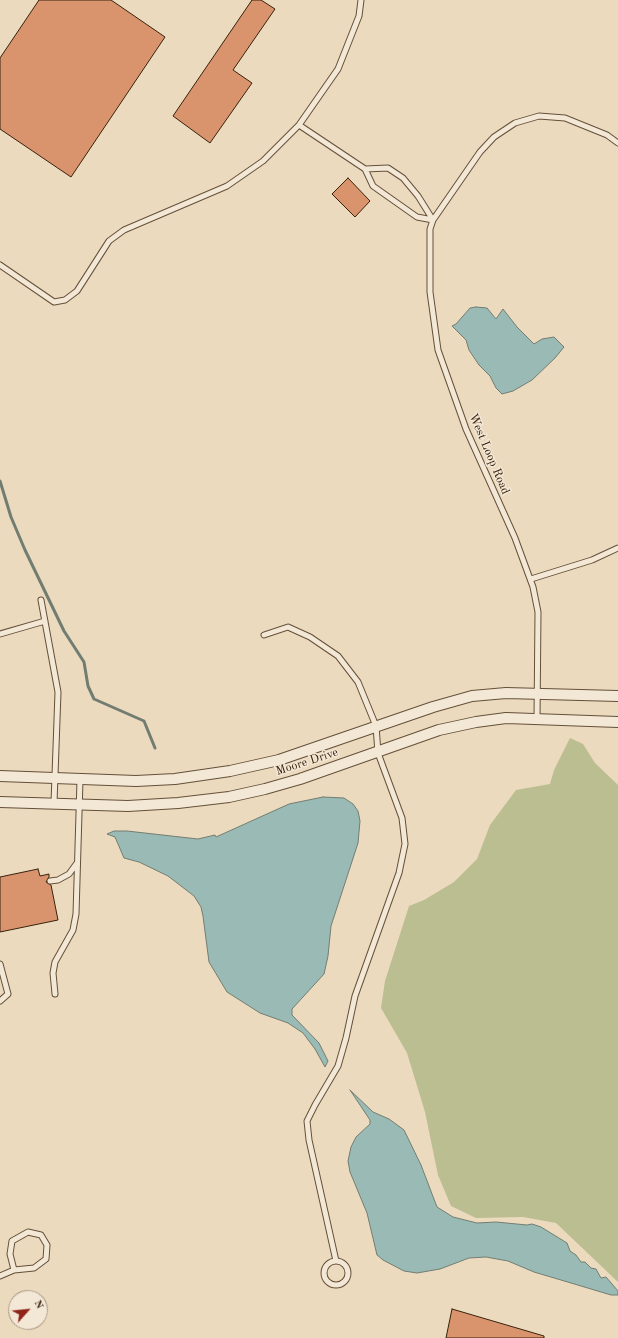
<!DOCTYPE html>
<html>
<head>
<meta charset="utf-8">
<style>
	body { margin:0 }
	#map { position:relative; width:618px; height:1338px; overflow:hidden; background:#ecdabf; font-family:"Old Standard TT",serif }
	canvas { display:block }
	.north { position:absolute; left:8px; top:1290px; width:40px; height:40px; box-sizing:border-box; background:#f3e7d5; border:1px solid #a89885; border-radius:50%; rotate:63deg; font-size:11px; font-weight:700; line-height:16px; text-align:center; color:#37220c }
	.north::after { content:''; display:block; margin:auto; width:14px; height:18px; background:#8f2418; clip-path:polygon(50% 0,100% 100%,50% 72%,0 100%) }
</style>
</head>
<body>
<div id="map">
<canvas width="618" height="1338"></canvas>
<div class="north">N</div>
</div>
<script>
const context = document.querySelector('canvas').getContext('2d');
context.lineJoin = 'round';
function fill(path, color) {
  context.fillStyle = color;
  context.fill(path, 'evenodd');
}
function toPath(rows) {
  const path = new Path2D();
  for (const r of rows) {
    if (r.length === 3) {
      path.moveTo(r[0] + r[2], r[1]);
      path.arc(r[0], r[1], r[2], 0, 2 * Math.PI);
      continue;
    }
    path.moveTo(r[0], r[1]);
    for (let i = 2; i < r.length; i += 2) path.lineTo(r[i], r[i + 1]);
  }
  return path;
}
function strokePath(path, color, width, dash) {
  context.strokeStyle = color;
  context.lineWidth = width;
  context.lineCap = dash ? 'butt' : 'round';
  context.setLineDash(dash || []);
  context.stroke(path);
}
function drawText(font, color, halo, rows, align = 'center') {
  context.font = font + ' "Old Standard TT",serif';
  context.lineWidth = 3;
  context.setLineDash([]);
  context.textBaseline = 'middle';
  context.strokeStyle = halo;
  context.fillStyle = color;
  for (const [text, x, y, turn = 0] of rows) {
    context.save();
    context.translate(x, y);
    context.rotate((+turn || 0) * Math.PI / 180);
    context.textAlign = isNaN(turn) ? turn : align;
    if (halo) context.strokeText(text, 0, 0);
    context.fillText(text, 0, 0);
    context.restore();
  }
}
const green = toPath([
	[570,738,583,744,595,763,618,785,618,1282,556,1223,523,1217,476,1218,451,1206,438,1175,425,1112,407,1053,381,1008,385,981,409,906,424,900,454,882,477,859,490,825,516,790,550,784,554,770]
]);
const water = toPath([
	[476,307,487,308,496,319,503,309,517,327,534,344,542,339,554,337,564,347,555,358,532,380,513,391,502,394,496,388,490,376,479,365,469,350,466,340,452,326,456,324,470,308,476,307],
	[323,797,344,798,353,804,358,811,360,821,358,843,331,926,328,956,324,974,292,1009,292,1015,319,1043,328,1061,325,1067,315,1049,303,1033,288,1023,260,1013,227,992,209,962,203,916,201,907,194,896,168,876,139,862,124,858,115,837,107,834,114,831,127,831,198,839,215,835,216,837,289,804,323,797],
	[350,1090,373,1112,389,1119,404,1130,421,1165,437,1207,453,1217,477,1223,496,1222,527,1225,532,1224,541,1227,567,1243,570,1251,576,1255,581,1262,585,1262,591,1268,596,1269,601,1278,606,1277,618,1291,618,1295,611,1295,571,1283,534,1272,508,1261,486,1257,469,1258,440,1269,417,1273,404,1271,383,1260,377,1255,367,1213,350,1172,348,1161,351,1147,356,1137,370,1124,370,1120,350,1090]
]);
const stream = toPath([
	[0,481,11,517,25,550,64,631,84,662,88,686,94,699,144,721,155,748]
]);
const building = toPath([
	[39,0,111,0,165,37,71,177,0,129,0,58,39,0],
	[252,0,261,0,275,9,233,70,252,83,210,143,173,116,252,0],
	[348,178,370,201,355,217,332,194,348,178],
	[38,869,40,876,49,874,49,877,46,882,51,885,58,920,0,932,0,877,38,869],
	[452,1309,544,1336,544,1338,446,1338,452,1309]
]);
const service = toPath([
	[299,125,365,169,373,186,417,217,433,220],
	[365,169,388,168,403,178,418,196,433,220],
	[0,265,54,302,65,300,77,291,109,241,124,230,227,186,263,161,299,125,338,69,359,16,361,0],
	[531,579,592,560,618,548],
	[41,600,58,692,54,803],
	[0,634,45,621],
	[264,635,288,627,310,637,338,656,358,682,376,726,378,753,402,818,405,844,399,873,355,996,346,1038,338,1066,315,1105,307,1121,309,1140,336,1261],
	[537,719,538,612,533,587,515,538,466,429,438,350,430,292,430,229,433,220,480,152,494,137,515,123,539,116,565,118,607,135,618,143],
	[50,881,58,880,69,874,77,863],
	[0,964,8,994,0,1001],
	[55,994,53,973,55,962,73,930,76,914,80,780],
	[336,1273,12],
	[0,1276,14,1270,34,1268,46,1259,47,1245,41,1235,28,1232,12,1241,10,1254,14,1270]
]);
const minor = toPath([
	[0,776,136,781,175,779,230,771,279,760,433,707,472,696,506,693,618,696],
	[0,802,128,806,178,803,229,797,265,789,300,779,439,730,476,722,506,718,618,722]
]);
const streetNames = [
	["West Loop Road",489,454,67],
	["Moore Drive",307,762,-18]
];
fill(green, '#bbbe90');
fill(water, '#99bab5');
strokePath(water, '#727d71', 1);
strokePath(stream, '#727d71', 3);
fill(building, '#d9946e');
strokePath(building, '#37220c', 1);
strokePath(service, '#645039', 7);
strokePath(minor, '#645039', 12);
strokePath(service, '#f3e7d5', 5);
strokePath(minor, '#f3e7d5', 10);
drawText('12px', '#37220c', '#f3e7d5', streetNames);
</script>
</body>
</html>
